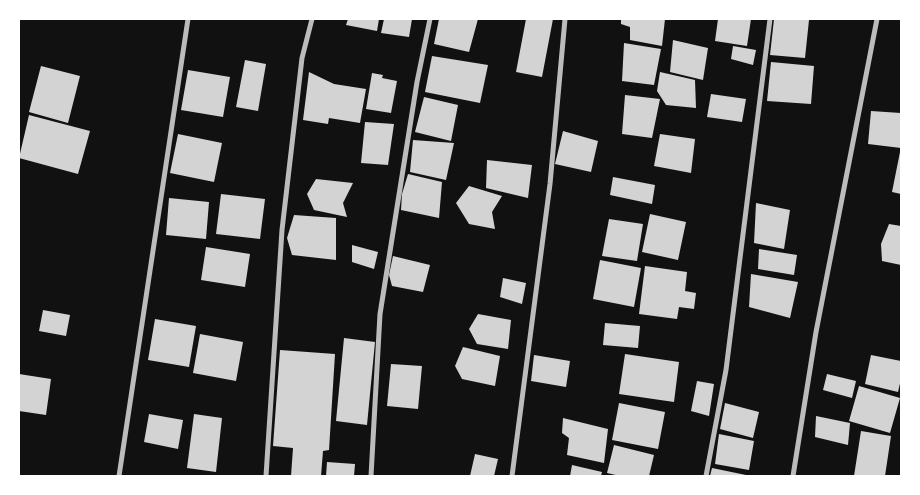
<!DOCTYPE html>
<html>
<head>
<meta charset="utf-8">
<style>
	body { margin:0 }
	#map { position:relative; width:920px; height:495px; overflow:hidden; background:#111; font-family:"IBM Plex Sans",sans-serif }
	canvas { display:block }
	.frame { position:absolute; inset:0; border:20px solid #fff; pointer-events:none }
</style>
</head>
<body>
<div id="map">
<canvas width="920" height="495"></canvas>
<div class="frame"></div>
</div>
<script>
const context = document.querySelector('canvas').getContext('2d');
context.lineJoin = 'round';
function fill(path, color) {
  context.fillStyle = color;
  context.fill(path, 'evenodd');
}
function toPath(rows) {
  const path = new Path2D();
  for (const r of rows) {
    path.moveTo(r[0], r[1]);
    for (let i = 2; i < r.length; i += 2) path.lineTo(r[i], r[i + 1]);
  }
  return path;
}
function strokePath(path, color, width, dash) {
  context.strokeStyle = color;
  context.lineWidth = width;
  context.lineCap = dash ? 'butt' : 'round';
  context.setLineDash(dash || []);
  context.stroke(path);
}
const building = toPath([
	[348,19,379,19,377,31,346,25],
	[384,19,412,19,409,37,381,33],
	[439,19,478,19,469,52,434,44],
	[526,19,553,19,542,77,516,72],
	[621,19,665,19,662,46,630,40,630,27,621,24],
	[718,19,751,19,747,46,715,41],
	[774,19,809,20,805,58,770,55],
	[673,40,708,48,703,80,670,72],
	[624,43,661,49,654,85,622,81],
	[733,46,756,50,753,65,731,59],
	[432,56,488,65,480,103,425,92],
	[245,60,266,64,258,111,236,107],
	[771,62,814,66,811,104,767,101],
	[41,66,80,76,68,123,29,112],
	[188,70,230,77,223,117,181,110],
	[309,72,334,84,366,89,360,123,329,118,328,124,303,120],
	[660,72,695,80,696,108,666,105,657,91],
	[372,73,383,75,382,78,397,81,391,113,366,109],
	[711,94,746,99,742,122,707,117],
	[625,95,660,99,652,138,622,134],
	[424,97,458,105,451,141,415,132],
	[871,111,901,113,901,148,868,144],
	[29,115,90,131,78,174,19,158],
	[365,122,394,124,388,165,361,163],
	[563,131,598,141,591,172,555,164],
	[178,134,222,143,214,182,170,173],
	[660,134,695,139,691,173,654,166],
	[413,140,454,143,446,180,410,172],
	[900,152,901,152,901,194,892,192],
	[487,160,532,165,528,198,486,188],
	[408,174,442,182,439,218,401,210,402,194],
	[613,177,655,185,652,204,610,195],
	[316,179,353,183,343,203,347,217,314,210,307,194],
	[469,186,502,196,492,212,495,229,469,224,456,203],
	[221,194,265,199,260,239,216,234],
	[169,198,209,202,206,239,166,235],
	[756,203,790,210,784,249,754,243],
	[650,214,686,222,678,260,642,252],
	[294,215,336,218,336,260,292,255,287,238],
	[609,219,643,224,637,261,602,256],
	[889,224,901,226,901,265,882,261,881,244],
	[352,245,378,252,374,269,352,262],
	[206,247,250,254,245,287,201,280],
	[759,249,797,255,794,275,758,269],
	[393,256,430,265,423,292,392,286,389,275],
	[600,260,641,268,634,307,593,299],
	[645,266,687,272,685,291,696,293,694,309,679,307,677,319,639,314],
	[751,274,798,282,790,318,749,307],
	[503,278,526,283,522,304,500,297],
	[43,310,70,315,66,336,39,331],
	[478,314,511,320,508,349,477,344,469,329],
	[155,319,196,326,189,367,148,360],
	[605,323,640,326,638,348,603,345],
	[200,334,243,342,236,381,193,373],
	[344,338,375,342,367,425,336,421],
	[463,347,500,356,495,386,462,379,455,366],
	[280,350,335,354,329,450,323,451,321,476,291,476,293,448,273,446],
	[625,354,679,362,674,402,619,394],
	[534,355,570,361,566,387,531,381],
	[871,355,901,361,901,379,898,392,865,384],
	[391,364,422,366,418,409,387,406],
	[19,374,51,379,46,415,19,411],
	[827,374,856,381,852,398,823,390],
	[697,381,714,384,709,416,691,411],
	[859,386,900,398,890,433,849,421],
	[619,403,665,412,658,449,612,440],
	[725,403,759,412,753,438,720,429],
	[149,414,183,420,178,449,144,442],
	[194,414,222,418,216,472,187,468],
	[816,416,850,423,848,445,815,437],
	[563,418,608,429,604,463,567,455,569,438,562,433],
	[861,431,891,436,885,476,854,476],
	[719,434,754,441,749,470,715,464],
	[614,445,654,455,649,476,620,476,607,473],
	[475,454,498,459,494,476,470,476],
	[327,462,355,464,354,476,326,476],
	[572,465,602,472,601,476,570,476],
	[712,468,746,475,746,476,710,476]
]);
const minor = toPath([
	[119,476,188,19],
	[266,476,282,230,302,58,312,19],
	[371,476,380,314,417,82,430,19],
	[512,476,550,184,565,19],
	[706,476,726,370,770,19],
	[793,476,816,332,877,19]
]);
fill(building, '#d3d3d3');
strokePath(minor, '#bcbcbc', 5);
</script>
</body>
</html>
